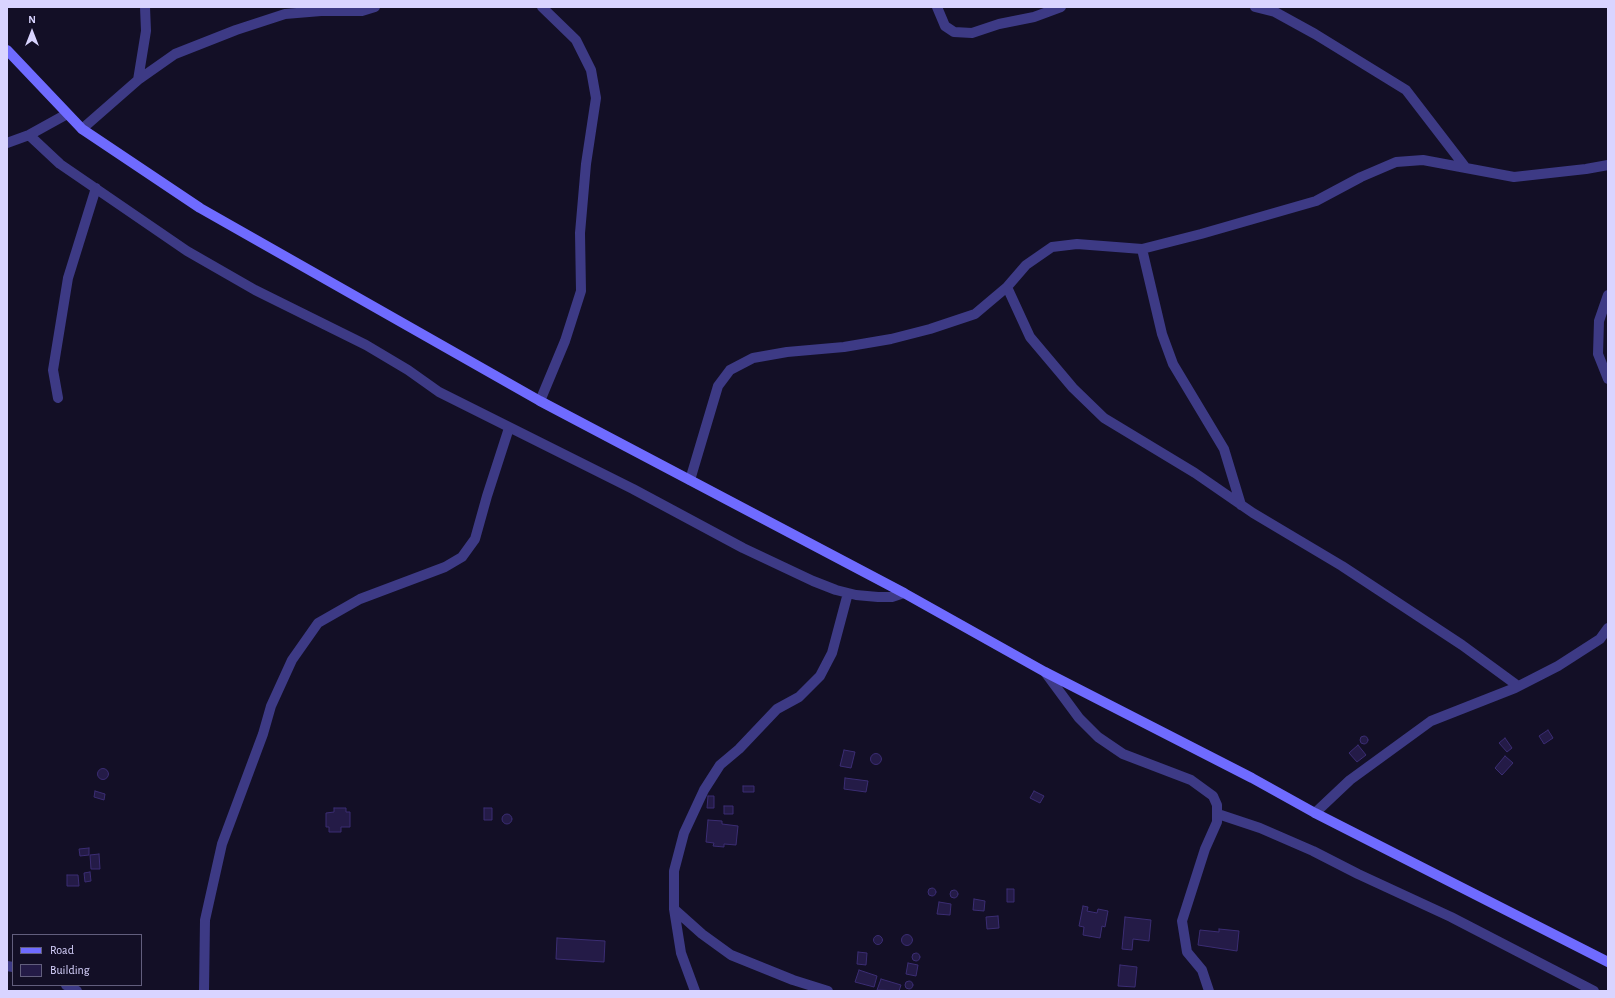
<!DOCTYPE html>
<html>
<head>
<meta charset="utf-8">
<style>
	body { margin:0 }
	#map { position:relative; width:1615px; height:998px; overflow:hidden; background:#130f26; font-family:"Alegreya Sans",sans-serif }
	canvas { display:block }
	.frame { position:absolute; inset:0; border:8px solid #d9d4ff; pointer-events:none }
	.legend { position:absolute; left:12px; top:934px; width:130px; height:52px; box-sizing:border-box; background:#130f26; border:1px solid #625e7d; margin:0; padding:5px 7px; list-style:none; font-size:12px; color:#d9d4ff }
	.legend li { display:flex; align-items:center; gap:8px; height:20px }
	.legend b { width:20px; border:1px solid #625e7d }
	.north { position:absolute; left:12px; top:12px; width:40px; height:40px; -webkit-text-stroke:3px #130f26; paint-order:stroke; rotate:0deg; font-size:11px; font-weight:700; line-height:16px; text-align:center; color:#d9d4ff }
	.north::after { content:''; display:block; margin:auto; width:14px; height:18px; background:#d9d4ff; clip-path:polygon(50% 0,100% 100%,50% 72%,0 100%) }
</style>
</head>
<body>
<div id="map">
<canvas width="1615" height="998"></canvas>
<div class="frame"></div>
<ul class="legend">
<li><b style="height:5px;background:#6f6bff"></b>Road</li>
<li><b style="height:11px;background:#241b47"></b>Building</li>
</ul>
<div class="north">N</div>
</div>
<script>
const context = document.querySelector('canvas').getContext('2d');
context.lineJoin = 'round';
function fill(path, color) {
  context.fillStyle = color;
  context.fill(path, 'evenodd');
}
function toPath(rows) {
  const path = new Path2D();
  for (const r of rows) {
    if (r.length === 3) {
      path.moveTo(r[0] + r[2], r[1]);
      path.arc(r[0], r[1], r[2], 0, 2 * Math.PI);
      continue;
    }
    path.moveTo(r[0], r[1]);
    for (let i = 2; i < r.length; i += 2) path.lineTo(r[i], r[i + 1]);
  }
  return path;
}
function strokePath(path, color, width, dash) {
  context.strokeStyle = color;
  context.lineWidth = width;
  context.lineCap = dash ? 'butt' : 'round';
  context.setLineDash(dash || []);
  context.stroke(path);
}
const building = toPath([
	[1548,730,1553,738,1544,744,1539,736,1548,730],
	[1364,740,4],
	[1505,738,1512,748,1507,752,1499,743,1505,738],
	[1358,745,1366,755,1357,762,1349,753,1358,745],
	[844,750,855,752,851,768,840,766,844,750],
	[876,759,5.5],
	[1505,756,1513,763,1502,775,1495,768,1505,756],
	[103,774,5.5],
	[845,778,868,781,866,792,844,789,845,778],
	[743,786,754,786,754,792,743,792,743,786],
	[95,791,105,794,104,800,94,797,95,791],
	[1034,791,1044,796,1040,803,1030,798,1034,791],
	[708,796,714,796,714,808,707,808,708,796],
	[724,806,733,806,733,814,724,814,724,806],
	[334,808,346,808,346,812,350,812,350,827,341,827,341,832,329,832,329,827,326,827,326,813,334,812,334,808],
	[484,808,492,808,492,820,484,820,484,808],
	[507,819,5],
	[708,820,722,821,722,824,738,826,736,845,724,844,724,847,713,846,714,843,706,842,708,820],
	[89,848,89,855,80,856,79,849,89,848],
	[99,854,100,869,91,869,90,855,99,854],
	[90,872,91,881,85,882,84,873,90,872],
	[67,875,78,875,79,886,67,886,67,875],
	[932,892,4],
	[1007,889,1014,889,1014,902,1007,902,1007,889],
	[954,894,4],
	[974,899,985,901,984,911,973,910,974,899],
	[939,902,951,904,950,915,937,914,939,902],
	[1083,906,1088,907,1087,911,1097,913,1098,909,1108,911,1105,927,1102,926,1100,938,1083,935,1084,927,1079,926,1083,906],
	[998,916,999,928,987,929,986,917,998,916],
	[1125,917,1151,920,1149,941,1133,939,1132,950,1122,949,1125,917],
	[1219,929,1239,931,1237,951,1198,945,1200,930,1219,932,1219,929],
	[907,940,5.5],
	[878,940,4.5],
	[557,938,605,941,604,962,556,959,557,938],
	[858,952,867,953,866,965,857,964,858,952],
	[916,957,4],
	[908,963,918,965,916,976,906,974,908,963],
	[1120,965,1137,967,1135,987,1118,986,1120,965],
	[859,970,877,976,874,987,855,982,859,970],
	[881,979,901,985,899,991,877,990,881,979],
	[909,985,4]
]);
const minor = toPath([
	[937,7,945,26,954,32,972,33,999,24,1034,17,1061,7],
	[1255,7,1275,12,1315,34,1406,90,1466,168],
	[138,80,146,31,145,7],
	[82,129,138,80,175,54,236,30,285,14,321,11,362,11,375,7],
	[29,135,60,164,187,251,255,290,366,345,408,370,439,392,633,489,743,548,813,581,836,590,856,595,878,597,892,597,904,593],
	[7,143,29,135,67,114],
	[1142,249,1162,334,1173,364,1224,449,1241,505],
	[1007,287,1030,337,1073,388,1104,418,1195,473,1253,513,1342,566,1462,645,1518,686],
	[1608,295,1599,321,1598,354,1608,379],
	[58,398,53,370,68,278,96,188],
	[540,401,565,341,581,291,580,233,586,164,596,98,591,70,576,40,542,7],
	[690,480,718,386,730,370,753,358,787,352,844,347,891,339,930,329,975,314,1007,287,1026,265,1052,247,1077,244,1142,249,1201,234,1316,201,1361,177,1396,162,1423,160,1514,177,1586,169,1608,165],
	[1045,672,1079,718,1098,737,1123,754,1191,780,1213,796,1217,805,1217,822,1205,849,1182,921,1187,952,1202,970,1209,991],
	[1315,813,1350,780,1431,721,1515,688,1558,666,1600,639,1608,628],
	[1218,814,1260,828,1313,851,1358,874,1451,917,1594,991],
	[674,909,702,934,731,955,793,980,828,991],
	[7,966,13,967],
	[66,985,77,991],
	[204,991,205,920,222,844,263,734,271,706,292,660,318,623,360,599,445,567,462,557,475,539,487,496,509,428],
	[695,991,681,953,674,909,674,871,684,833,704,790,720,765,739,749,777,709,799,697,820,676,832,653,848,593]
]);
const secondary = toPath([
	[7,50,82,129,200,208,540,401,904,593,1045,672,1252,778,1315,813,1608,962]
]);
fill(building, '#241b47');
strokePath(building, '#3b2d73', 1);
strokePath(minor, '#3d3a85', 10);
strokePath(secondary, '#6f6bff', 10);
</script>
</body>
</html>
